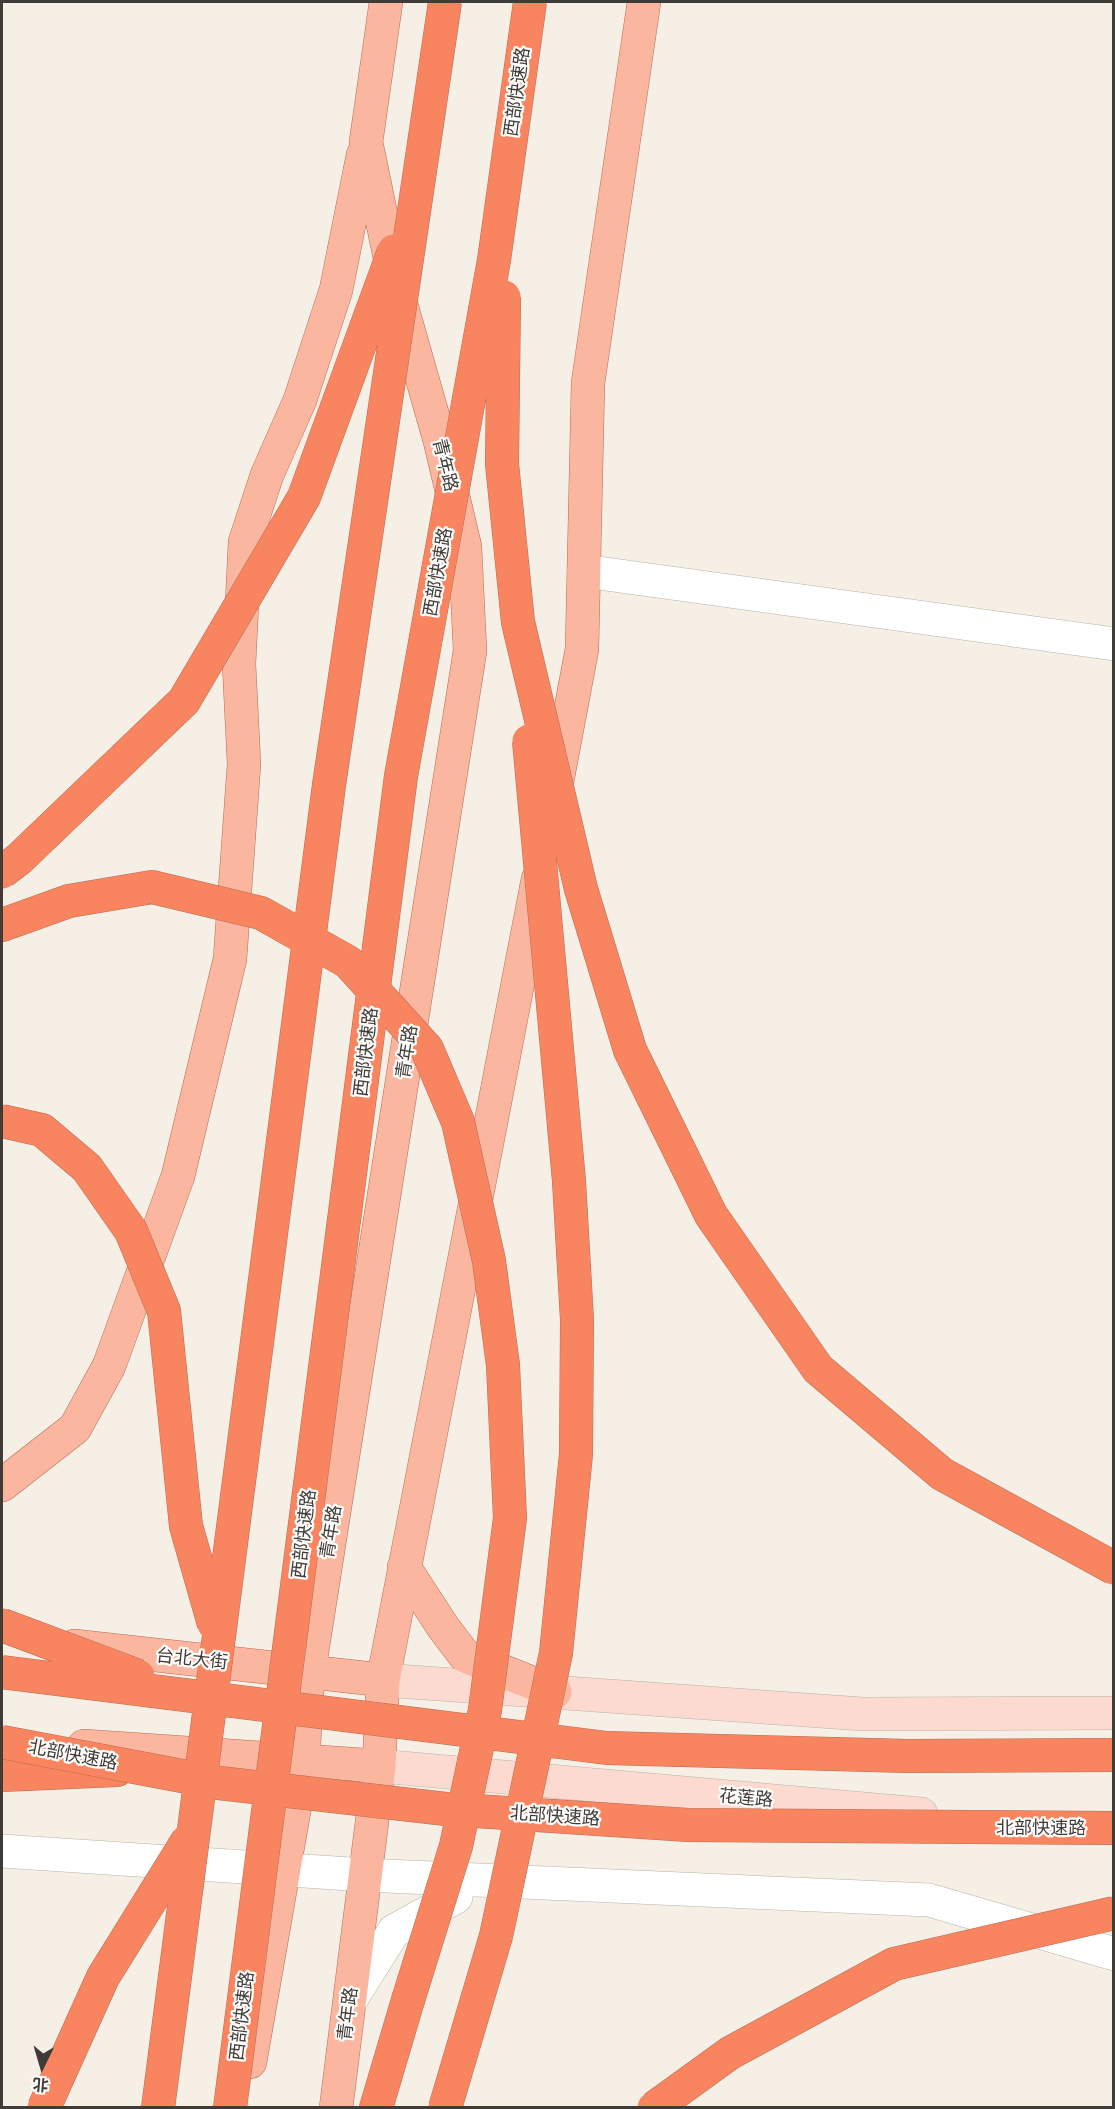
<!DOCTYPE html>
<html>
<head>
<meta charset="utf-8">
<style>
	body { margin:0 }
	#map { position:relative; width:1115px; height:2109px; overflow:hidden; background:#f5efe6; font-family:"Golos Text","Noto Sans SC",sans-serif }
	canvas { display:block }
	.frame { position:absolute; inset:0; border:3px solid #3f3c38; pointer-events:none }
	.north { position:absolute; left:12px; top:2037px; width:60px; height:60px; -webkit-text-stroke:4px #fefdfb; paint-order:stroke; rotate:185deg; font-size:16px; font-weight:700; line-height:24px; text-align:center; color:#3f3c38 }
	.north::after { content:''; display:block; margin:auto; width:21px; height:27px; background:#3f3c38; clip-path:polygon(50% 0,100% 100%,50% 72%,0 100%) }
</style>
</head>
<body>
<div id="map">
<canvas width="1115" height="2109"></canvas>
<div class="frame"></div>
<div class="north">北</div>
</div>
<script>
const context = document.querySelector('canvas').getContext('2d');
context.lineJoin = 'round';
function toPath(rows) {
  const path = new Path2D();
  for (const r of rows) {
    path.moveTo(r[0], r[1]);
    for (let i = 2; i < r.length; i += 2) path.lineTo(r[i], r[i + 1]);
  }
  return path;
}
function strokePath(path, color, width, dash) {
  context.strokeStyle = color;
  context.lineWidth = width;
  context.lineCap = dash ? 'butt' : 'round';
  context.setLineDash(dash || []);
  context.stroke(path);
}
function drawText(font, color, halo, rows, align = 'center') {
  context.font = font + ' "Golos Text","Noto Sans SC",sans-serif';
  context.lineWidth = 4.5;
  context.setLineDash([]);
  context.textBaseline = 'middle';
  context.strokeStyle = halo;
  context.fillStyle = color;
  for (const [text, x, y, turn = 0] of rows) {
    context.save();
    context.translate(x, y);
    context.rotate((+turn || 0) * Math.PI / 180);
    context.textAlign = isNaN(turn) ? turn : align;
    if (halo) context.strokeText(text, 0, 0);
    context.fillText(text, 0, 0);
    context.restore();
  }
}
const street = toPath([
	[584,571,1114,644],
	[2,1851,365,1875,929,1900,1114,1954],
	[350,2001,394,1931,456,1897]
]);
const secondary = toPath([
	[383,1680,862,1714,1114,1713],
	[379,1766,921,1814]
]);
const primary = toPath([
	[556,787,582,649,588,383,644,2],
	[2,1485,75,1428,109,1366,178,1176,230,959,244,764,239,664,245,542,267,475,300,400,336,290,363,155],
	[404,1567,443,1627,465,1656,555,1692],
	[74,1646,383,1680],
	[84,1746,379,1766],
	[250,2062,303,1760,308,1677,470,651,465,547,440,441,396,287,366,142,386,2],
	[336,2108,379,1766,383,1680,538,879]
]);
const highway = toPath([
	[2,925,69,901,152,887],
	[2,1775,117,1770],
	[376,2108,408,2000]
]);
const highwayBridge = toPath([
	[504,297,502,464,518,622,581,889,630,1050,711,1215,818,1369,942,1474,1114,1568],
	[2,872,19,859,184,701,304,497,394,251],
	[152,887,261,913,348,962,427,1049,458,1122,489,1261,503,1365,510,1518,485,1710,456,1846,408,2000],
	[2,1121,42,1130,87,1168,131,1231,164,1311,186,1526,214,1624],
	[2,1625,138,1676],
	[2,1672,607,1748,908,1756,1114,1755],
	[2,1742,219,1783,446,1809,688,1825,1114,1828],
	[44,2108,103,1977,188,1840],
	[158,2108,329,785,445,2],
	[230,2108,401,776,494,260,530,2],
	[445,2108,496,1936,556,1653,576,1454,577,1320,569,1181,529,741],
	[654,2108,730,2053,894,1964,1114,1913]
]);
const streetNames = [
	["西部快速路",517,92,-82],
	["青年路",445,465,76],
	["西部快速路",438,572,-80],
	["西部快速路",366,1052,-83],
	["青年路",407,1052,-81],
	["青年路",331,1532,-81],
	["西部快速路",304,1534,-83],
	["台北大街",192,1659,6],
	["北部快速路",73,1755,11],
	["花莲路",746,1798,5],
	["北部快速路",555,1816,4],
	["北部快速路",1041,1828],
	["青年路",348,2014,-83],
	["西部快速路",242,2016,-83]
];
strokePath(street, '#b9b3aa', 34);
strokePath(secondary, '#b9b3aa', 34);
strokePath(primary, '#b86b52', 34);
strokePath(highway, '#b86b52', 34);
strokePath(street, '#fff', 33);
strokePath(secondary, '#fddacf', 33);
strokePath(primary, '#fbb6a0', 33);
strokePath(highway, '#f98560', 33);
strokePath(highwayBridge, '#b86b52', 34, []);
strokePath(highwayBridge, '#f98560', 33);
drawText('18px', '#3f3c38', '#fefdfb', streetNames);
</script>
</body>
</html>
